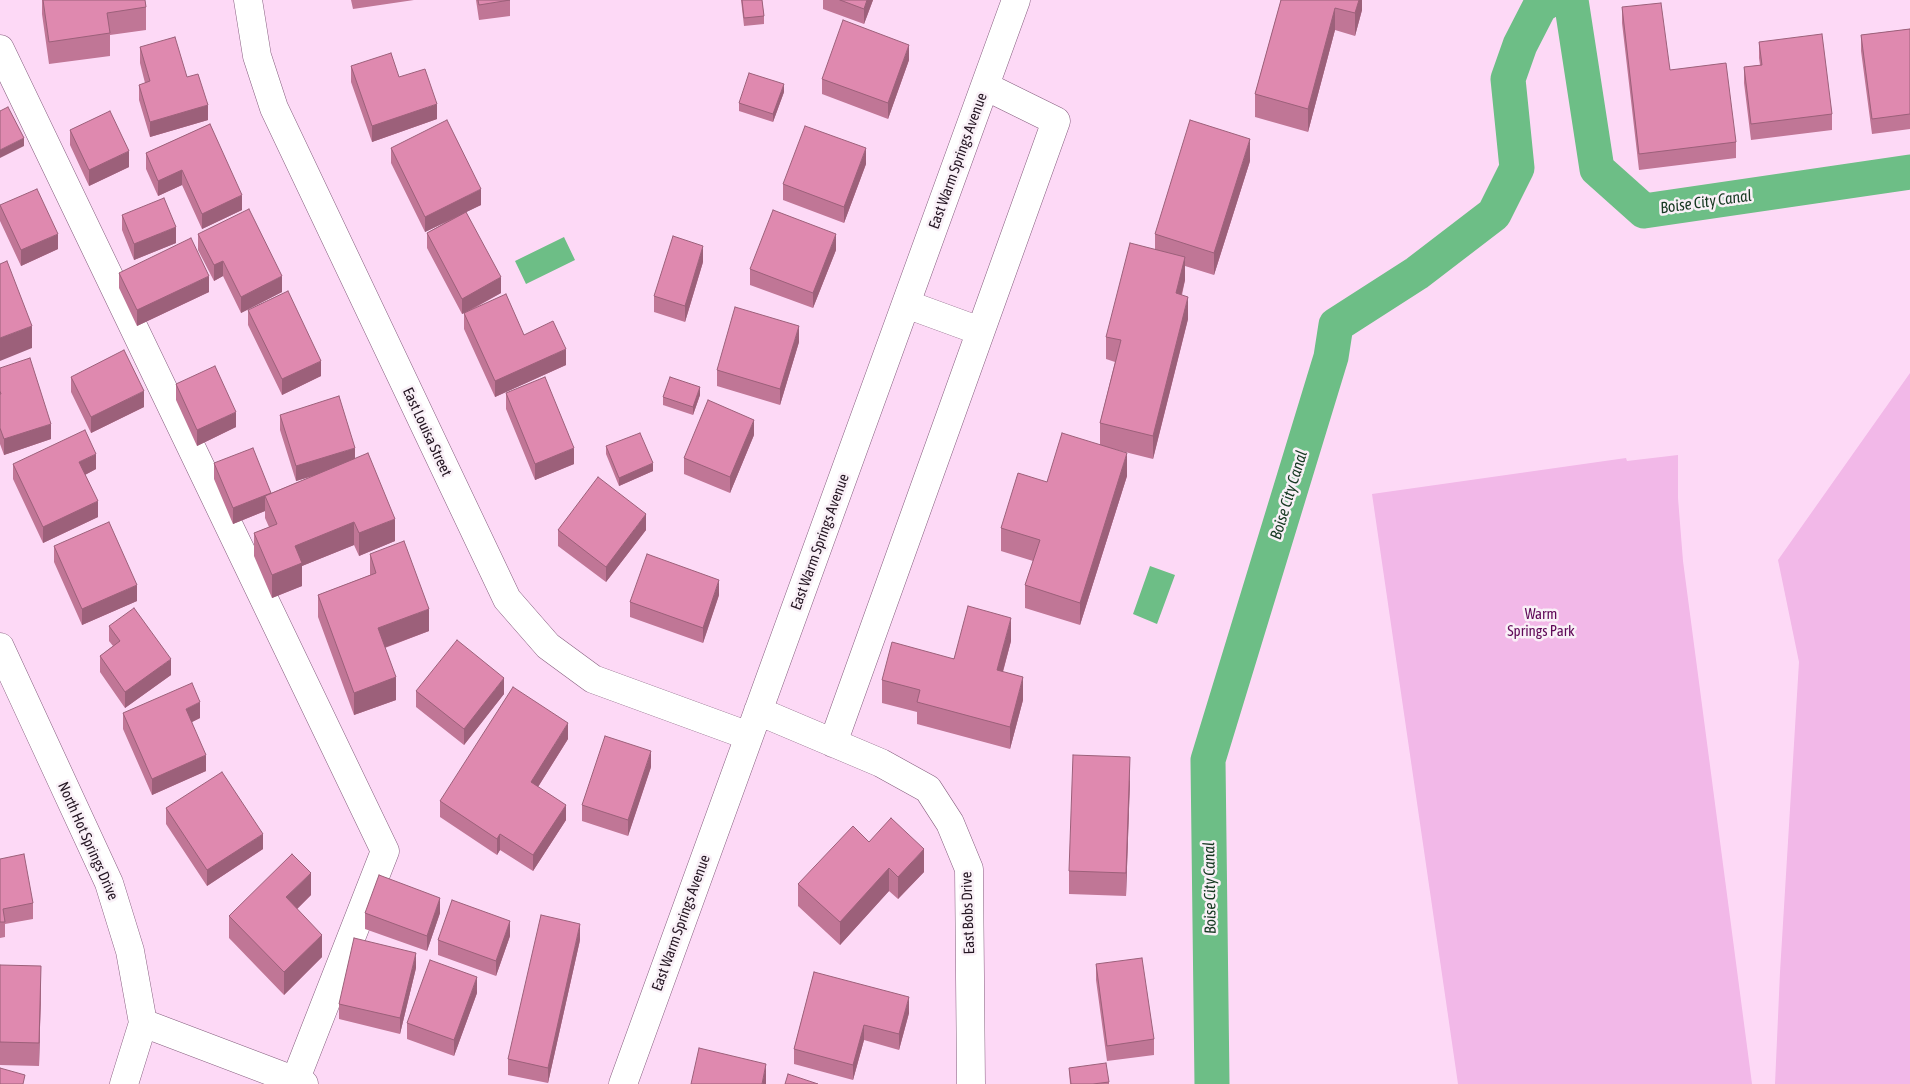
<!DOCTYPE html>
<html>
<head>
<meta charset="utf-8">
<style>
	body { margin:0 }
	canvas { display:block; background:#fdd9f6 }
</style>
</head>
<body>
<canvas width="1910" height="1084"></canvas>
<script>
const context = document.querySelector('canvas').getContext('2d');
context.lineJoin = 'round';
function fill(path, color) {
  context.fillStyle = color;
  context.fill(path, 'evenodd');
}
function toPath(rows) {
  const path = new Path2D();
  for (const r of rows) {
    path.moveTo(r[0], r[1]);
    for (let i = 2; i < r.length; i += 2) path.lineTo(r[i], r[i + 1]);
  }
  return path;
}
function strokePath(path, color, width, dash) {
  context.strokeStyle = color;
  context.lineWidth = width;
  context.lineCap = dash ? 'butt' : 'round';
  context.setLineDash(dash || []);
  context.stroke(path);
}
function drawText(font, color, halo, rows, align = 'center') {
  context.font = font + ' "Asap Condensed",sans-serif';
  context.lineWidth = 5;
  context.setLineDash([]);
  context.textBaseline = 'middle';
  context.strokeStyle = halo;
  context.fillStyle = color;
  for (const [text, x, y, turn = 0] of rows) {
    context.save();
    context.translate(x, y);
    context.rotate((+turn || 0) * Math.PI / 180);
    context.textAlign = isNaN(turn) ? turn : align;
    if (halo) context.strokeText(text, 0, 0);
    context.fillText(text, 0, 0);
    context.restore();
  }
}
const green = toPath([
	[1910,373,1910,1084,1775,1084,1780,972,1799,662,1778,560],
	[1678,455,1678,498,1683,561,1752,1084,1458,1084,1372,494,1626,458,1627,461]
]);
const water = toPath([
	[564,237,575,260,526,284,515,261],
	[1150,566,1175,575,1157,624,1133,614]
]);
const canal = toPath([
	[1571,0,1597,169,1644,211,1910,172],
	[1212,1084,1208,760,1331,357,1336,325,1417,273,1494,214,1517,168,1508,79,1520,45,1540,6,1550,0]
]);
const minor = toPath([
	[248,0,257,56,274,108,507,599,548,646,593,679,749,736],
	[0,49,385,851,295,1081],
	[906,304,980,331],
	[0,647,109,883,130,951,143,1023,304,1084],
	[758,711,881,763,928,789,950,823,969,869,971,1084],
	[833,743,1056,121,985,86],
	[124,1084,143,1023],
	[623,1084,1016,0]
]);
const wall = toPath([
	[42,0,145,0,146,7,146,30,110,35,110,56,49,64,42,14],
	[351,0,414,0,353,9],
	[476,0,510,0,510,16,479,20],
	[741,0,762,0,764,16,764,24,744,26],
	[823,0,873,0,864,24,823,9],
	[1281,0,1362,0,1362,10,1355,36,1335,30,1308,132,1255,117,1255,94],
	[1622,7,1670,70,1736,142,1736,158,1639,170,1622,23],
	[1910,29,1910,129,1872,134,1861,51,1861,35],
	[1759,42,1832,114,1832,130,1751,140,1744,83,1744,67,1760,65,1759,58],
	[140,47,187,77,208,120,150,137,139,100,139,85,145,83,140,63],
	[909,60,888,119,822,94,822,79],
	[351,66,399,77,437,119,372,142,351,82],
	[784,92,773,122,739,111,739,103],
	[210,124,242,210,202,229,182,185,158,196,146,169,146,153],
	[70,130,129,167,89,186,70,145],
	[391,148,481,205,466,212,501,293,466,313,524,335,566,365,495,397,464,329,464,313,462,314,427,248,427,233,446,222,425,232,391,163],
	[1250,161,1214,275,1185,266,1185,280,1182,295,1188,319,1153,459,1113,449,1127,476,1080,625,1025,608,1025,585,1033,561,1001,551,1001,528,1047,482,1100,444,1100,423,1115,362,1106,359,1106,337,1155,250,1155,234],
	[866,164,844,223,783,200,783,184],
	[0,205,58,249,21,266,0,221],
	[122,215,176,243,134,260,122,230],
	[198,234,282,292,241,313,223,276,214,281,198,250],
	[836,250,813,308,750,285,750,269],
	[703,262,685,322,654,312,654,296],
	[119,273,209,292,137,326,119,288],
	[248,310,321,376,282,395,248,325],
	[799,342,780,405,717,386,717,370],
	[0,368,51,439,4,455,0,444],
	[71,377,144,407,91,433,71,392],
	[176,384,236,427,197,446,176,400],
	[506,393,574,464,535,480,506,409],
	[700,395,693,415,663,405,663,397],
	[280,415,355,459,395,541,359,556,354,545,302,566,302,586,272,598,254,556,254,533,269,527,265,518,265,511,233,524,214,479,214,463,271,493,313,476,296,481,280,430],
	[754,435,730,493,684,474,684,458],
	[606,446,653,471,619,486,606,454],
	[13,464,96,469,85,475,98,517,43,543,13,479],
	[558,530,646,530,606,582,558,546],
	[54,546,137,601,82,625,54,562],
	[370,554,429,631,385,648,396,700,354,715,318,617,318,595,370,575],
	[719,595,703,643,630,617,630,602],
	[109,626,171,675,125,708,100,672,100,656,113,646,109,641],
	[1011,641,1003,672,1023,700,1010,749,917,724,917,712,882,703,882,680],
	[416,691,504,694,464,745,416,707],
	[123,713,200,718,192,722,206,771,152,795,123,729],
	[568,739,538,787,566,820,533,871,500,850,497,855,440,817,440,801],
	[651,767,628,836,582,821,582,805],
	[1130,780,1126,896,1069,894,1069,871],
	[166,808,263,849,207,886,166,824],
	[869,842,924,872,898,899,889,891,840,945,798,906,798,884],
	[0,859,33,903,33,919,5,924,5,937,0,938],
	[311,895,297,909,322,957,284,995,229,938,229,916],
	[365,913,440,913,427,951,365,929],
	[510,936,496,976,438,955,438,940],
	[580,940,548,1083,508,1075,508,1059],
	[1096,964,1154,1039,1154,1055,1107,1061,1096,980],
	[0,965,41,989,39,1066,0,1065],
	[416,968,400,1034,339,1019,339,1004],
	[814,972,909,1013,899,1050,864,1040,853,1080,794,1064,794,1049],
	[477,993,454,1056,407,1039,407,1023],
	[1069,1068,1109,1082,1109,1084,1070,1084]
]);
const shadedWall = toPath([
	[867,0,873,0,864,24,864,9],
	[1359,0,1362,0,1362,10,1355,36,1355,13],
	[1335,8,1335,30,1308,132,1308,109],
	[909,45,909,60,888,119,888,103],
	[784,84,784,92,773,122,773,114],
	[437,104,437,119,372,142,372,126],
	[208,105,208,120,150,137,150,122],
	[24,138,24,146,0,158,0,150],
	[1250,139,1250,161,1214,275,1214,253],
	[866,148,866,164,844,223,844,207],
	[129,151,129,167,89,186,89,170],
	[182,170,182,185,158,196,158,181],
	[481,189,481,205,425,232,425,217],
	[242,195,242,210,202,229,202,214],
	[176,227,176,243,134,260,134,244],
	[58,234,58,249,21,266,21,250],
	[836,234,836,250,813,308,813,293],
	[703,246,703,262,685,322,685,306],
	[1185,257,1185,280,1176,316,1176,293],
	[223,261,223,276,214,281,214,265],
	[209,276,209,292,137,326,137,310],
	[282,276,282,292,241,313,241,297],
	[501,277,501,293,462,314,462,299],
	[1188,297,1188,319,1153,459,1153,436],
	[32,326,32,348,0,361,0,338],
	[799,326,799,342,780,405,780,389],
	[566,349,566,365,495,397,495,381],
	[321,361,321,376,282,395,282,379],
	[700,387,700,395,693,415,693,407],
	[144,391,144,407,91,433,91,417],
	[236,412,236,427,197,446,197,430],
	[754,420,754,435,730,493,730,477],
	[51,424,51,439,4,455,4,439],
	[355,448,355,463,296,481,296,466],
	[574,448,574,464,535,480,535,464],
	[1127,453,1127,476,1080,625,1080,603],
	[96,454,96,469,79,478,79,462],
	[653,463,653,471,619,486,619,478],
	[271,493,265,496,265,511,233,524,233,508],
	[98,501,98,517,43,543,43,527],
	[646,514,646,530,606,582,606,567],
	[395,519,395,541,359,556,359,533],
	[354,522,354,545,302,566,302,586,272,598,272,575,295,546],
	[719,580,719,595,703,643,703,628],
	[137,585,137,601,82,625,82,609],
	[429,609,429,631,378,650,378,628],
	[1011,618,1011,641,997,693,997,670],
	[171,659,171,675,125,708,125,692],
	[396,677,396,700,354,715,354,693],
	[1023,677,1023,700,1010,749,1010,727],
	[504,678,504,694,464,745,464,729],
	[200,702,200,718,186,725,186,709],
	[568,723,568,739,531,798,531,782],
	[651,751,651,767,628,836,628,820],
	[206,755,206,771,152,795,152,779],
	[1130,757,1130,780,1126,896,1126,873],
	[566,805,566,820,533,871,533,855],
	[263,834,263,849,207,886,207,870],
	[500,834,500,850,497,855,497,839],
	[924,849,924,872,898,899,898,877],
	[889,868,889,891,840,945,840,922],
	[311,873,311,895,286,920,286,897],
	[440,898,440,913,427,951,427,936],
	[510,921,510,936,496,976,496,961],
	[580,924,580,940,548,1083,548,1068],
	[322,935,322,957,284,995,284,972],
	[416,953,416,968,400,1034,400,1018],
	[41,966,41,989,39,1066,39,1043],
	[477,977,477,993,454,1056,454,1040],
	[909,997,909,1013,899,1050,899,1034],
	[864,1025,864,1040,853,1080,853,1065],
	[766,1064,766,1084,762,1084]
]);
const building = toPath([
	[43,0,145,0,146,7,107,13,110,33,49,42,43,0],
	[478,0,510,0,479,5,478,0],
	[742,0,762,0,764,16,744,18,742,0],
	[840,0,867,0,864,9,840,0],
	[1281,0,1359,0,1355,13,1335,8,1308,109,1255,94,1281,0],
	[1661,3,1670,70,1726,63,1736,142,1639,154,1622,7,1661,3],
	[843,20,909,45,888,103,822,79,843,20],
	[1910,29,1910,114,1872,119,1861,35,1910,29],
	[1822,34,1832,114,1751,124,1744,67,1762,65,1759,42,1822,34],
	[175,37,187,77,198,74,208,105,150,122,139,85,150,81,140,47,175,37],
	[391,53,399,77,425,69,437,104,372,126,351,66,391,53],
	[749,73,784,84,773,114,739,103,749,73],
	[8,107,24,138,0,150,0,111,8,107],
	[110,111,129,151,89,170,70,130,110,111],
	[447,120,481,189,425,217,391,148,447,120],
	[1190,120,1250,139,1214,253,1155,234,1190,120],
	[210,124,242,195,202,214,182,170,158,181,146,153,210,124],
	[805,126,866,148,844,207,783,184,805,126],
	[37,189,58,234,21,250,0,205,37,189],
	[164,198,176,227,134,244,122,215,164,198],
	[249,209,282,276,241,297,223,261,214,265,198,234,249,209],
	[773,210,836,234,813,293,750,269,773,210],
	[466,212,501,277,462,299,427,233,466,212],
	[673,236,703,246,685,306,654,296,673,236],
	[191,238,209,276,137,310,119,273,191,238],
	[1130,243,1185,257,1176,293,1188,297,1153,436,1100,423,1121,340,1106,337,1130,243],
	[7,261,32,326,0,338,0,264,7,261],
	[288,291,321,361,282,379,248,310,288,291],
	[506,294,524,335,553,321,566,349,495,381,464,313,506,294],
	[735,307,799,326,780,389,717,370,735,307],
	[124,350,144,391,91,417,71,377,124,350],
	[30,358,51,424,4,439,0,428,0,394,1,394,0,391,0,368,30,358],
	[215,366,236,412,197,430,176,384,215,366],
	[545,377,574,448,535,464,506,393,545,377],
	[670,377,700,387,693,407,663,397,670,377],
	[339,396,355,448,296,466,280,415,339,396],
	[708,400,754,420,730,477,684,458,708,400],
	[85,430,96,454,79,462,98,501,43,527,13,464,85,430],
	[640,433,653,463,619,478,606,446,640,433],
	[1062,433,1127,453,1080,603,1025,585,1040,540,1001,528,1018,473,1047,482,1062,433],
	[253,448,271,493,233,508,214,463,253,448],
	[368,453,395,519,359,533,354,522,295,546,302,563,272,575,254,533,277,524,265,496,368,453],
	[598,477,646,514,606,567,558,530,598,477],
	[109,522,137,585,82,609,54,546,109,522],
	[404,541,429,609,378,628,396,677,354,693,318,595,376,573,370,554,404,541],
	[647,554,719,580,703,628,630,602,647,554],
	[968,606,1011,618,997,670,1023,677,1010,727,917,702,920,690,882,680,892,642,954,659,968,606],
	[134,608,171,659,125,692,100,656,120,641,109,626,134,608],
	[457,640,504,678,464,729,416,691,457,640],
	[192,683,200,702,186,709,206,755,152,779,123,713,192,683],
	[513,687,568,723,531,782,566,805,533,855,500,834,497,839,440,801,513,687],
	[605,736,651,751,628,820,582,805,605,736],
	[1073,755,1130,757,1126,873,1069,871,1073,755],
	[222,772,263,834,207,870,166,808,222,772],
	[891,818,924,849,898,877,889,868,840,922,798,884,853,826,869,842,891,818],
	[24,854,33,903,3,909,5,922,0,922,0,859,24,854],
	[292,854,311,873,286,897,322,935,284,972,229,916,292,854],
	[379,875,440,898,427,936,365,913,379,875],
	[452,900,510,921,496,961,438,940,452,900],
	[541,915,580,924,548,1068,508,1059,541,915],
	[354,938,416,953,400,1018,339,1004,354,938],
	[1142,958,1154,1039,1107,1046,1096,964,1142,958],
	[430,960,477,977,454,1040,407,1023,430,960],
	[0,965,41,966,39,1043,0,1042,0,965],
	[814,972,909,997,899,1034,864,1025,853,1065,794,1049,814,972],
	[699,1048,766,1064,762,1084,691,1084,699,1048],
	[1106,1063,1109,1082,1093,1084,1071,1084,1069,1068,1106,1063],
	[0,1068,25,1075,23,1084,0,1084,0,1068],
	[788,1074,818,1084,785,1084,788,1074]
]);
const streetNames = [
	["East Warm Springs Avenue",958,161,-70],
	["East Louisa Street",427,432,65],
	["East Warm Springs Avenue",820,542,-70],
	["North Hot Springs Drive",88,841,66],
	["East Bobs Drive",968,913,-92],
	["East Warm Springs Avenue",681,923,-70]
];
const parkNames = [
	["Warm",1541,614],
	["Springs Park",1541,631]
];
const waterNames = [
	["Boise City Canal",1706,202,-8],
	["Boise City Canal",1289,495,-73],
	["Boise City Canal",1210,888,-91]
];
fill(green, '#f2b8e8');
fill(water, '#6dbe86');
strokePath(canal, '#6dbe86', 35);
strokePath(minor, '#865f7f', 29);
strokePath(minor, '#fff', 28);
fill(wall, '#c07696');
fill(shadedWall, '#9c607a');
fill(building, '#df89af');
strokePath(building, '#9c607a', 1);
drawText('15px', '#251623', '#f9f0f7', streetNames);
drawText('15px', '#5f0857', '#f9f0f7', parkNames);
drawText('italic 16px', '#163821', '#f9f0f7', waterNames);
</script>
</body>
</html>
